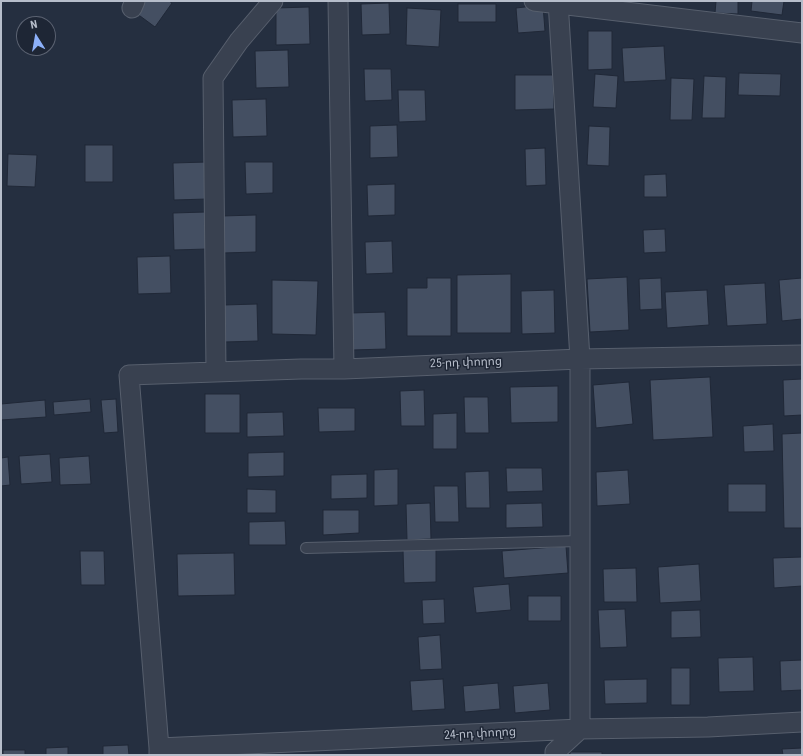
<!DOCTYPE html>
<html>
<head>
<meta charset="utf-8">
<style>
	body { margin:0 }
	#map { position:relative; width:803px; height:756px; overflow:hidden; background:#252f40; font-family:"Roboto Condensed",sans-serif }
	canvas { display:block }
	.frame { position:absolute; inset:0; border:2px solid #b6bdca; pointer-events:none }
	.north { position:absolute; left:16px; top:16px; width:40px; height:40px; box-sizing:border-box; background:#1e2635; border:1px solid #5b6271; border-radius:50%; rotate:349deg; font-size:11px; font-weight:700; line-height:16px; text-align:center; color:#b6bdca }
	.north::after { content:''; display:block; margin:auto; width:14px; height:18px; background:#8cb0f9; clip-path:polygon(50% 0,100% 100%,50% 72%,0 100%) }
</style>
</head>
<body>
<div id="map">
<canvas width="803" height="756"></canvas>
<div class="frame"></div>
<div class="north">N</div>
</div>
<script>
const context = document.querySelector('canvas').getContext('2d');
context.lineJoin = 'round';
function fill(path, color) {
  context.fillStyle = color;
  context.fill(path, 'evenodd');
}
function toPath(rows) {
  const path = new Path2D();
  for (const r of rows) {
    path.moveTo(r[0], r[1]);
    for (let i = 2; i < r.length; i += 2) path.lineTo(r[i], r[i + 1]);
  }
  return path;
}
function strokePath(path, color, width, dash) {
  context.strokeStyle = color;
  context.lineWidth = width;
  context.lineCap = dash ? 'butt' : 'round';
  context.setLineDash(dash || []);
  context.stroke(path);
}
function drawText(font, color, halo, rows, align = 'center') {
  context.font = font + ' "Roboto Condensed","Noto Sans Armenian",sans-serif';
  context.lineWidth = 3;
  context.setLineDash([]);
  context.textBaseline = 'middle';
  context.strokeStyle = halo;
  context.fillStyle = color;
  for (const [text, x, y, turn = 0] of rows) {
    context.save();
    context.translate(x, y);
    context.rotate((+turn || 0) * Math.PI / 180);
    context.textAlign = isNaN(turn) ? turn : align;
    if (halo) context.strokeText(text, 0, 0);
    context.fillText(text, 0, 0);
    context.restore();
  }
}
const building = toPath([
	[145,1,169,1,172,3,155,27,136,13,145,1],
	[716,1,738,1,738,14,715,13,716,1],
	[752,1,784,1,782,15,751,11,752,1],
	[389,3,390,34,362,35,361,4,389,3],
	[458,4,496,4,496,22,458,22,458,4],
	[543,5,545,31,518,33,516,8,543,5],
	[309,7,310,44,276,45,276,8,309,7],
	[407,8,441,10,439,47,406,45,407,8],
	[588,31,612,31,612,69,588,70,588,31],
	[664,46,666,80,624,82,622,48,664,46],
	[288,50,289,87,256,88,255,51,288,50],
	[364,69,391,69,392,100,365,101,364,69],
	[739,73,781,74,780,96,738,95,739,73],
	[595,74,618,76,616,108,593,107,595,74],
	[515,75,553,75,554,109,515,110,515,75],
	[704,76,726,77,725,118,702,118,704,76],
	[671,78,694,79,692,120,670,120,671,78],
	[398,90,425,90,426,121,399,122,398,90],
	[266,99,267,136,233,137,232,100,266,99],
	[397,125,398,157,370,158,370,126,397,125],
	[589,126,610,127,609,166,587,165,589,126],
	[85,145,113,145,113,182,85,182,85,145],
	[545,148,546,185,526,186,525,149,545,148],
	[8,154,37,155,35,187,7,186,8,154],
	[207,162,207,199,174,200,173,163,207,162],
	[245,162,273,162,273,193,246,194,245,162],
	[666,174,667,197,644,197,644,175,666,174],
	[395,184,395,215,368,216,367,185,395,184],
	[206,212,207,249,174,250,173,213,206,212],
	[256,215,256,252,223,253,222,216,256,215],
	[665,229,666,252,644,253,643,230,665,229],
	[392,241,393,273,366,274,365,242,392,241],
	[170,256,171,293,138,294,137,257,170,256],
	[511,274,511,333,457,333,457,275,511,274],
	[627,277,629,330,590,332,587,279,627,277],
	[427,278,451,278,451,336,407,336,407,288,427,288,427,278],
	[661,278,662,309,640,310,639,279,661,278],
	[802,278,802,319,782,321,779,280,802,278],
	[272,280,318,281,316,335,272,334,272,280],
	[765,283,767,324,727,326,724,285,765,283],
	[554,290,555,333,522,334,521,291,554,290],
	[707,290,709,325,667,328,665,292,707,290],
	[257,304,258,341,225,342,224,305,257,304],
	[385,312,386,349,352,350,351,313,385,312],
	[710,377,713,437,653,440,650,380,710,377],
	[802,379,802,415,784,416,783,380,802,379],
	[629,382,633,424,596,428,593,385,629,382],
	[558,386,558,422,511,423,510,387,558,386],
	[424,390,425,426,401,426,400,391,424,390],
	[205,394,240,394,240,433,205,433,205,394],
	[464,397,488,397,489,433,465,433,464,397],
	[90,399,91,412,54,415,53,402,90,399],
	[116,399,118,432,104,433,101,400,116,399],
	[45,400,46,417,1,420,1,404,45,400],
	[318,408,355,408,355,431,319,432,318,408],
	[283,412,284,436,247,437,247,413,283,412],
	[457,413,457,449,433,449,433,414,457,413],
	[773,424,774,451,744,452,743,426,773,424],
	[802,433,802,528,784,528,782,434,802,433],
	[284,452,284,476,248,477,248,453,284,452],
	[50,454,52,482,21,484,19,456,50,454],
	[89,456,91,484,60,485,59,458,89,456],
	[8,457,10,485,1,486,1,458,8,457],
	[506,468,542,468,543,491,507,492,506,468],
	[398,469,398,505,374,506,374,470,398,469],
	[628,470,630,504,597,506,596,472,628,470],
	[489,471,490,508,466,508,465,472,489,471],
	[367,474,367,498,331,499,331,475,367,474],
	[728,484,766,484,766,512,728,512,728,484],
	[434,486,458,486,459,522,435,522,434,486],
	[247,489,276,490,276,513,247,513,247,489],
	[430,503,431,539,407,540,406,504,430,503],
	[542,503,543,527,506,528,506,504,542,503],
	[323,510,359,510,359,533,323,535,323,510],
	[285,521,286,545,249,545,249,522,285,521],
	[566,546,568,573,504,578,502,551,566,546],
	[436,549,436,582,404,583,403,550,436,549],
	[80,551,104,551,105,585,81,585,80,551],
	[234,553,235,595,178,596,177,554,234,553],
	[802,557,802,586,774,588,773,558,802,557],
	[699,564,701,601,660,603,658,567,699,564],
	[636,568,637,602,604,602,603,569,636,568],
	[509,584,511,610,476,613,473,587,509,584],
	[528,596,561,596,561,621,528,621,528,596],
	[444,599,445,623,423,624,422,600,444,599],
	[625,609,627,647,600,648,598,610,625,609],
	[700,610,701,637,671,638,671,611,700,610],
	[440,635,442,669,420,670,418,637,440,635],
	[753,657,754,691,719,692,718,658,753,657],
	[802,660,802,690,781,691,780,661,802,660],
	[671,668,690,668,690,705,671,705,671,668],
	[443,679,445,709,412,711,410,681,443,679],
	[647,679,647,703,605,704,604,680,647,679],
	[498,683,500,709,465,712,463,686,498,683],
	[548,683,550,710,515,713,513,686,548,683],
	[128,745,129,755,103,755,103,746,128,745],
	[68,747,68,755,46,755,46,748,68,747],
	[802,748,802,755,783,755,782,749,802,748],
	[3,750,25,750,25,755,3,755,3,750],
	[570,752,602,752,602,755,570,755,570,752]
]);
const lane = toPath([
	[306,548,580,541]
]);
const street = toPath([
	[338,1,344,369],
	[534,1,802,33],
	[132,8,135,1],
	[216,372,213,78,239,41,273,1],
	[159,748,580,729,708,727,802,722],
	[159,755,159,748,129,375,301,369,344,369,580,359,802,355],
	[555,755,555,752,580,729,580,359,558,1]
]);
const streetNames = [
	["25-րդ փողոց",466,363,-2],
	["24-րդ փողոց",480,734,-3]
];
fill(building, '#444f62');
strokePath(building, '#202837', 1);
strokePath(lane, '#575f6d', 12);
strokePath(street, '#575f6d', 21);
strokePath(lane, '#394150', 10);
strokePath(street, '#394150', 19);
drawText('12px', '#b6bdca', '#1e2635', streetNames);
</script>
</body>
</html>
